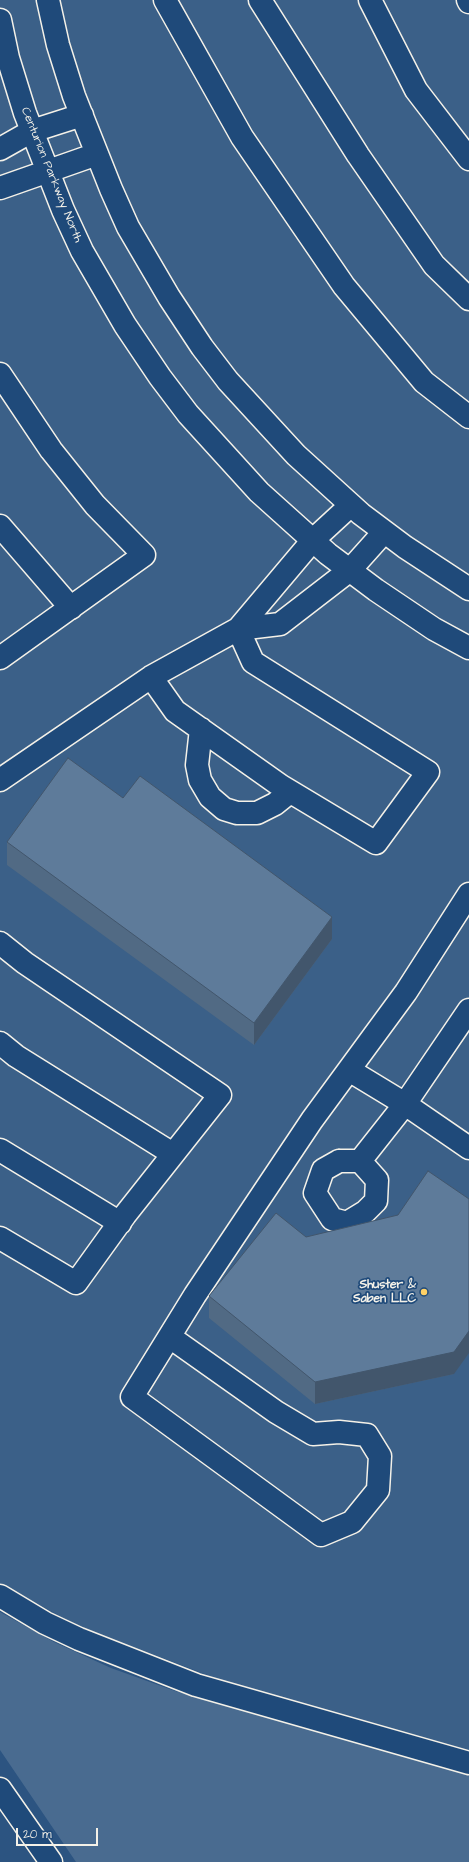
<!DOCTYPE html>
<html>
<head>
<meta charset="utf-8">
<style>
	body { margin:0 }
	#map { position:relative; width:469px; height:1862px; overflow:hidden; background:#2c5481; font-family:"Architects Daughter",sans-serif }
	canvas { display:block }
	.scale { position:absolute; left:16px; top:1828px; width:82px; height:18px; box-sizing:border-box; border:2px solid #f4f1e8; border-top:0; padding-left:5px; font-size:12px; line-height:14px; white-space:nowrap; color:#f4f1e8; -webkit-text-stroke:3px #1f4a7a; paint-order:stroke }
</style>
</head>
<body>
<div id="map">
<canvas width="469" height="1862"></canvas>
<div class="scale">20 m</div>
</div>
<script>
const context = document.querySelector('canvas').getContext('2d');
context.lineJoin = 'round';
function fill(path, color) {
  context.fillStyle = color;
  context.fill(path, 'evenodd');
}
function toPath(rows) {
  const path = new Path2D();
  for (const r of rows) {
    path.moveTo(r[0], r[1]);
    for (let i = 2; i < r.length; i += 2) path.lineTo(r[i], r[i + 1]);
  }
  return path;
}
function strokePath(path, color, width, dash) {
  context.strokeStyle = color;
  context.lineWidth = width;
  context.lineCap = dash ? 'butt' : 'round';
  context.setLineDash(dash || []);
  context.stroke(path);
}
function drawText(font, color, halo, rows, align = 'center') {
  context.font = font + ' "Architects Daughter",sans-serif';
  context.lineWidth = 3.5;
  context.setLineDash([]);
  context.textBaseline = 'middle';
  context.strokeStyle = halo;
  context.fillStyle = color;
  for (const [text, x, y, turn = 0] of rows) {
    context.save();
    context.translate(x, y);
    context.rotate((+turn || 0) * Math.PI / 180);
    context.textAlign = isNaN(turn) ? turn : align;
    if (halo) context.strokeText(text, 0, 0);
    context.fillText(text, 0, 0);
    context.restore();
  }
}
const built = toPath([
	[0,0,469,0,469,1750,218,1679,76,1625,0,1583]
]);
const green = toPath([
	[0,1612,54,1642,111,1668,175,1691,469,1774,469,1862,76,1862,0,1750]
]);
const minor = toPath([
	[48,0,58,45,74,96,111,189,128,227,169,297,202,347,228,381,296,455,361,514,405,547,469,589],
	[165,0,242,137,344,286,424,382,469,417],
	[260,0,358,155,434,265,469,299],
	[370,0,416,90,469,159],
	[468,0,469,2],
	[0,20,8,58,25,113,63,210,82,251,125,325,160,377,188,414,259,492,328,554,376,590,434,629,469,648],
	[0,149,32,131,82,115],
	[0,188,97,154],
	[0,374,51,450,95,505,144,555,0,658],
	[0,526,71,608],
	[238,629,253,662,428,772,376,843,281,786,175,711,151,677,238,629,313,540,351,505],
	[238,629,280,624,350,570,384,532],
	[201,729,197,765,200,780,210,797,224,809,237,813,257,813,275,804,290,792],
	[0,780,151,677],
	[0,943,25,963,220,1095,125,1215,76,1283,0,1238],
	[469,1010,405,1104,469,1148],
	[0,1043,16,1056,173,1154],
	[349,1070,405,1104,360,1161],
	[0,1150,120,1223],
	[339,1161,360,1161,377,1180,376,1201,365,1212,347,1223,332,1219,315,1193,323,1170,339,1161],
	[170,1337,276,1412,313,1434,339,1432,367,1435,380,1456,378,1490,352,1522,321,1535,132,1397,195,1295,312,1120,406,992,469,894]
]);
const highway = toPath([
	[0,1596,45,1623,79,1639,196,1685,469,1763],
	[0,1789,51,1862]
]);
const wall = toPath([
	[123,798,332,939,254,1045,7,865,7,842],
	[306,1237,454,1374,315,1404,209,1318,209,1296]
]);
const shadedWall = toPath([
	[332,917,332,939,254,1045,254,1023],
	[469,1331,469,1353,454,1374,315,1404,315,1382]
]);
const building = toPath([
	[68,758,123,798,140,776,332,917,254,1023,7,842,68,758],
	[428,1171,469,1199,469,1331,454,1352,315,1382,209,1296,276,1213,306,1237,398,1215,428,1171]
]);
const markers = [
	[424,1292,4,"#ffd166"]
];
const streetNames = [
	["Centurion Parkway North",51,175,68]
];
const poiNames = [
	["Shuster &",416,1285],
	["Saben LLC",416,1299]
];
fill(built, '#3b6088');
fill(green, '#496b90');
strokePath(minor, '#f4f1e8', 25);
strokePath(highway, '#f4f1e8', 25);
strokePath(minor, '#1f4a7a', 22);
strokePath(highway, '#1f4a7a', 22);
fill(wall, '#516a84');
fill(shadedWall, '#42566c');
fill(building, '#5e7b9a');
strokePath(building, '#42566c', 1);
for (const [x, y, r, color] of markers) {
  const dot = new Path2D();
  dot.arc(x, y, r, 0, 2 * Math.PI);
  context.fillStyle = color;
  context.fill(dot);
  strokePath(dot, '#1f4a7a', 1.5);
}
drawText('12px', '#f4f1e8', '#1f4a7a', streetNames);
drawText('bold 12px', '#f4f1e8', '#1f4a7a', poiNames, 'right');
</script>
</body>
</html>
